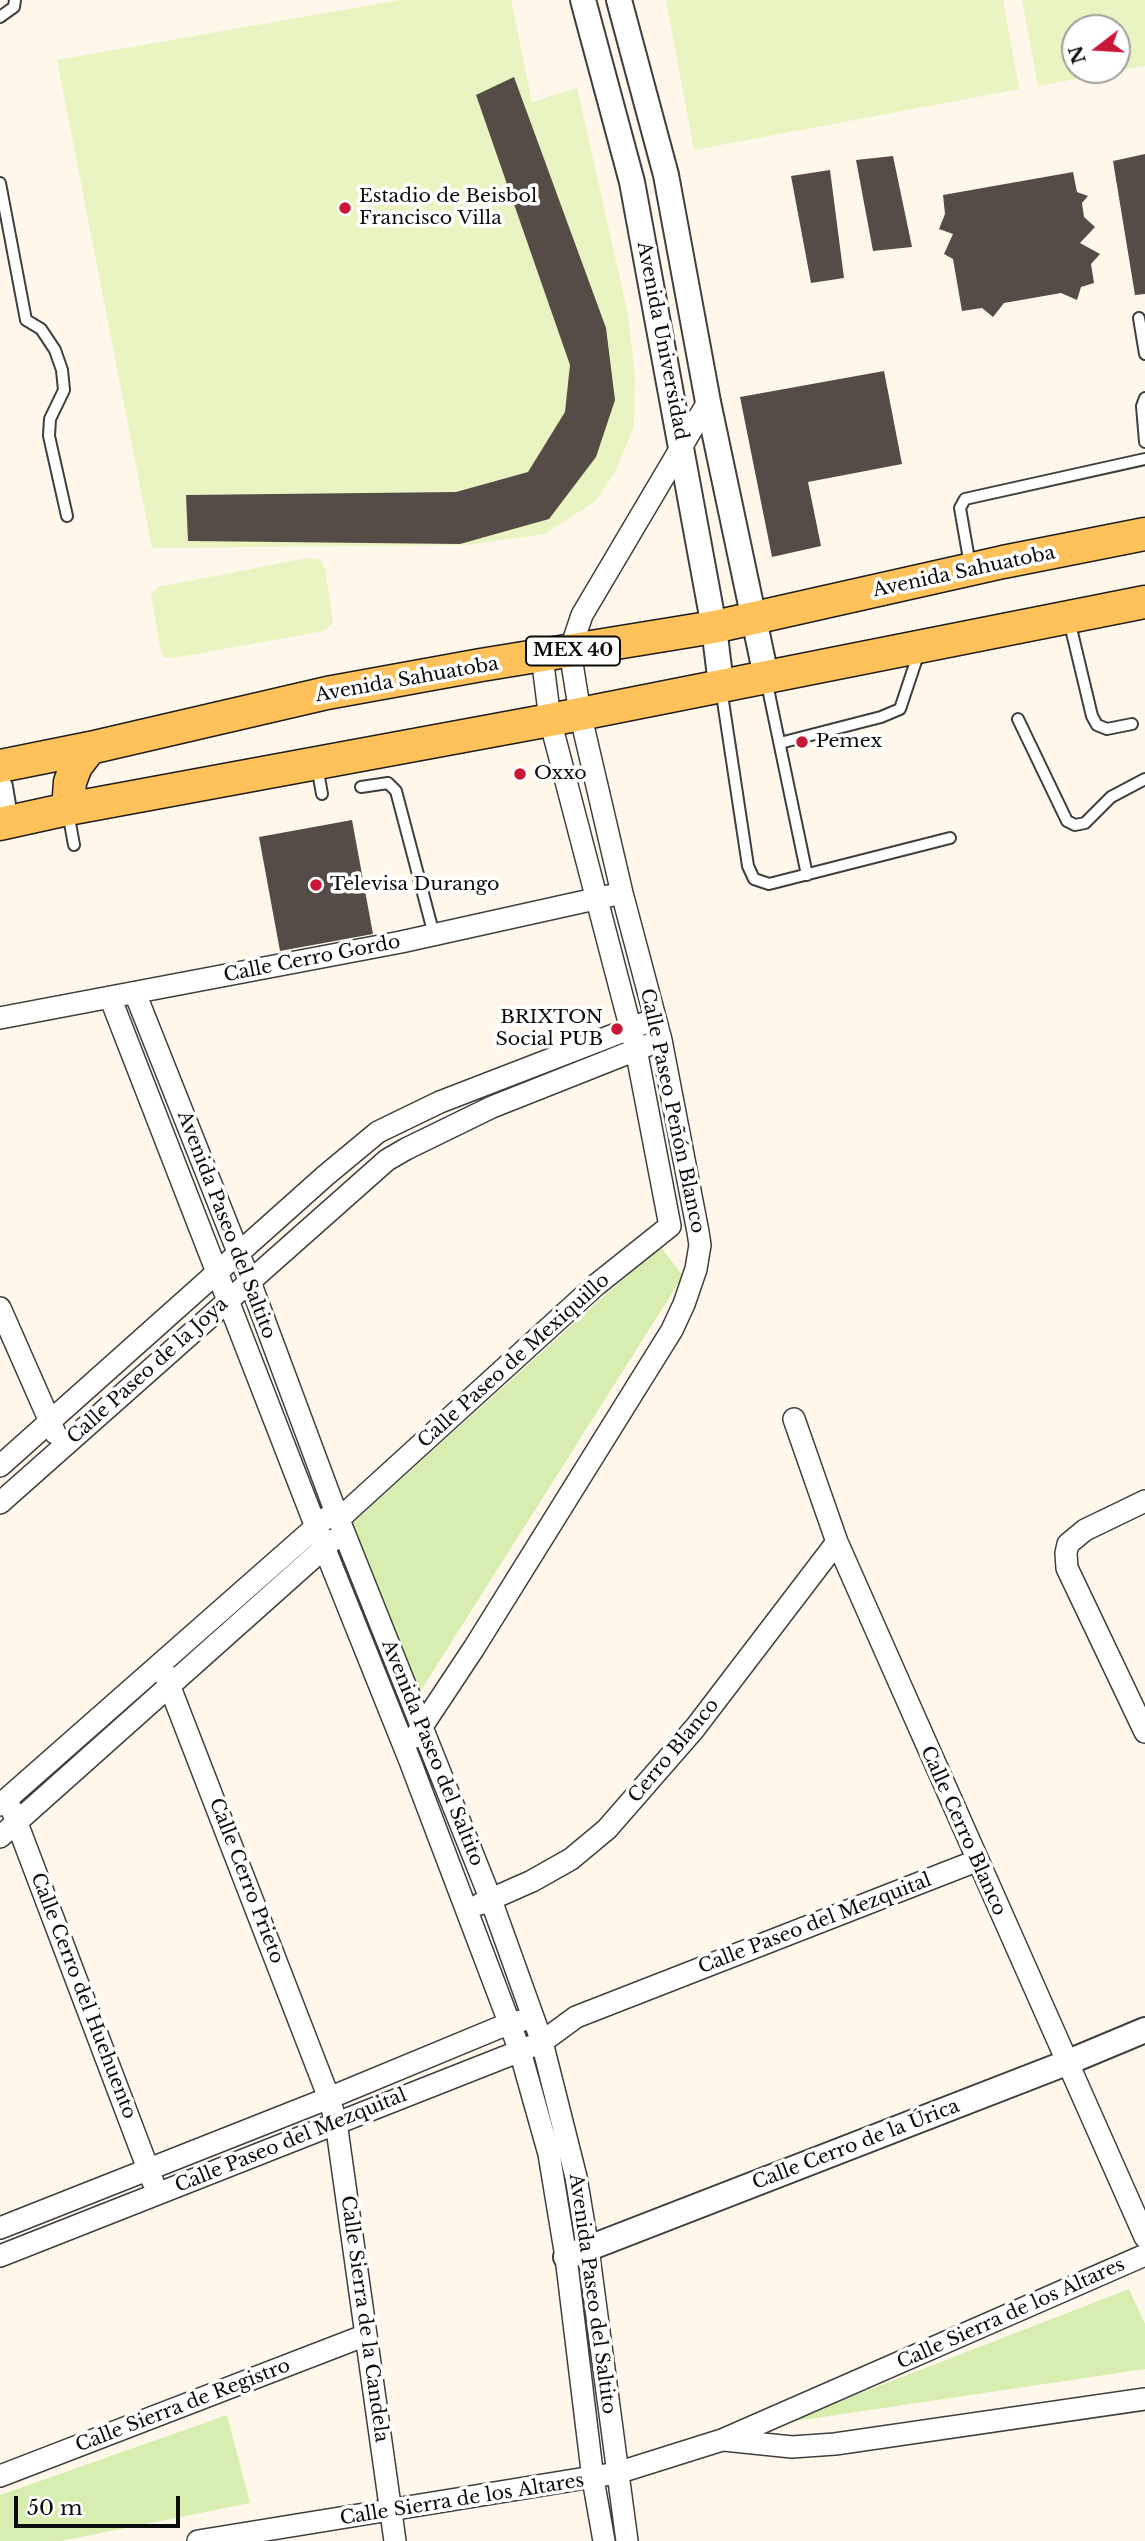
<!DOCTYPE html>
<html>
<head>
<meta charset="utf-8">
<style>
	body { margin:0 }
	#map { position:relative; width:1145px; height:2541px; overflow:hidden; background:#fff8ea; font-family:"Libre Baskerville",serif }
	canvas { display:block }
	.north { position:absolute; left:1061px; top:14px; width:70px; height:70px; box-sizing:border-box; background:#fff; border:2px solid #9e9e9e; border-radius:50%; rotate:253deg; font-size:19px; font-weight:700; line-height:28px; text-align:center; color:#0c0c0c }
	.north::after { content:''; display:block; margin:auto; width:24px; height:32px; background:#ca1636; clip-path:polygon(50% 0,100% 100%,50% 72%,0 100%) }
	.scale { position:absolute; left:14px; top:2496px; width:166px; height:32px; box-sizing:border-box; border:4px solid #0c0c0c; border-top:0; padding-left:9px; font-size:21px; line-height:24px; white-space:nowrap; color:#0c0c0c; -webkit-text-stroke:5px #fff; paint-order:stroke }
</style>
</head>
<body>
<div id="map">
<canvas width="1145" height="2541"></canvas>
<div class="north">N</div>
<div class="scale">50 m</div>
</div>
<script>
const context = document.querySelector('canvas').getContext('2d');
context.lineJoin = 'round';
function fill(path, color) {
  context.fillStyle = color;
  context.fill(path, 'evenodd');
}
function toPath(rows) {
  const path = new Path2D();
  for (const r of rows) {
    path.moveTo(r[0], r[1]);
    for (let i = 2; i < r.length; i += 2) path.lineTo(r[i], r[i + 1]);
  }
  return path;
}
function strokePath(path, color, width, dash) {
  context.strokeStyle = color;
  context.lineWidth = width;
  context.lineCap = dash ? 'butt' : 'round';
  context.setLineDash(dash || []);
  context.stroke(path);
}
function drawText(font, color, halo, rows, align = 'center') {
  context.font = font + ' "Libre Baskerville",serif';
  context.lineWidth = 7;
  context.setLineDash([]);
  context.textBaseline = 'middle';
  context.strokeStyle = halo;
  context.fillStyle = color;
  for (const [text, x, y, turn = 0] of rows) {
    context.save();
    context.translate(x, y);
    context.rotate((+turn || 0) * Math.PI / 180);
    context.textAlign = isNaN(turn) ? turn : align;
    if (halo) context.strokeText(text, 0, 0);
    context.fillText(text, 0, 0);
    context.restore();
  }
}
const green = toPath([
	[660,1246,683,1276,418,1695,349,1526],
	[1129,2289,1145,2324,1145,2369,783,2423],
	[227,2415,250,2503,61,2541,0,2541,0,2495]
]);
const pitch = toPath([
	[400,0,511,0,532,102,577,88,628,314,635,376,634,426,615,473,594,502,545,534,467,545,152,548,57,60],
	[666,0,1003,0,1019,89,694,150],
	[1022,0,1145,0,1145,66,1038,86],
	[1075,28,1117,28,1117,70,1075,70],
	[307,558,320,560,325,568,333,623,324,631,174,658,166,658,161,652,151,595,158,587]
]);
const building = toPath([
	[514,77,606,328,615,400,596,457,549,519,460,544,188,541,186,495,456,492,528,472,565,412,570,365,476,95],
	[1145,154,1145,294,1135,295,1113,161],
	[893,156,912,247,873,251,856,160],
	[830,170,844,278,811,283,791,176],
	[1073,172,1077,192,1088,196,1082,203,1084,217,1095,227,1080,243,1100,254,1091,264,1094,283,1081,287,1077,300,1061,293,1004,303,993,317,982,308,962,311,953,259,944,254,953,234,939,229,945,214,943,195],
	[884,371,902,464,808,482,821,546,772,557,740,397],
	[352,820,373,934,280,951,259,837]
]);
const service = toPath([
	[0,17,14,7,15,0],
	[0,183,26,320,41,329,55,350,62,370,64,390,50,419,49,436,67,516],
	[1139,318,1145,354],
	[1145,398,1142,406,1145,442],
	[970,565,960,508,965,499,1145,459],
	[1069,620,1092,716,1097,725,1107,729,1132,724],
	[766,679,807,875],
	[721,688,748,866,754,879,769,884,950,838],
	[1018,719,1067,821,1075,825,1085,823,1111,797,1145,779],
	[780,743,881,717,900,709,919,652],
	[317,766,322,794],
	[361,787,388,783,396,791,434,935],
	[68,812,74,845]
]);
const minor = toPath([
	[542,656,550,720,636,1049,670,1226],
	[135,993,250,1282,335,1510,491,1900,542,2042,576,2177,588,2249,627,2541],
	[110,997,316,1527,410,1761,520,2051,549,2154,566,2257,593,2479,604,2541],
	[0,1018,401,942,622,893],
	[0,1308,55,1433],
	[794,1419,837,1542,1145,2237],
	[0,1466,325,1176,378,1132,440,1102,655,1019],
	[1145,1501,1085,1530,1068,1544,1066,1553,1067,1568,1145,1732],
	[0,1503,387,1160,406,1149,492,1107,661,1040],
	[339,1519,596,1285,670,1226],
	[161,1664,329,2098,336,2122,395,2541],
	[415,1737,474,1648,672,1330,684,1304,696,1269,700,1245,698,1232,661,1040,622,893,580,713,570,651,582,615,708,402],
	[0,1805,326,1518],
	[12,1810,153,2182],
	[0,1837,333,1540],
	[480,1904,532,1881,571,1859,607,1829,695,1728,837,1542],
	[0,2228,329,2098,510,2023,521,2021],
	[0,2256,520,2051,542,2042,576,2017,976,1861],
	[724,2440,792,2447,835,2444,1145,2399],
	[0,2476,366,2335],
	[198,2541,617,2473,722,2440,1145,2255]
]);
const tertiary = toPath([
	[583,0,632,182,714,627,721,685],
	[619,0,666,175,708,402,766,676],
	[0,787,6,823],
	[566,2257,1066,2063,1145,2030]
]);
const primary = toPath([
	[0,766,90,748,327,693,481,665,714,627,1003,562,1145,534],
	[68,809,70,782,76,766,90,748],
	[0,824,68,809,550,720,1145,602]
]);
const markers = [
	[345,208,7,"#ca1636"],
	[802,742,7,"#ca1636"],
	[520,774,7,"#ca1636"],
	[316,885,7,"#ca1636"],
	[617,1029,7,"#ca1636"]
];
const shields = [
	[573,651,94]
];
const shieldNames = [
	["MEX 40",573,651]
];
const poiNames = [
	["Estadio de Beisbol",359,197],
	["Francisco Villa",359,219],
	["Pemex",816,742],
	["Oxxo",534,774],
	["Televisa Durango",330,885],
	["BRIXTON",603,1018,"right"],
	["Social PUB",603,1040,"right"]
];
const streetNames = [
	["Avenida Universidad",662,341,79],
	["Avenida Sahuatoba",964,572,-12],
	["Avenida Sahuatoba",407,680,-10],
	["Calle Cerro Gordo",312,959,-11],
	["Calle Paseo Peñón Blanco",672,1111,78],
	["Avenida Paseo del Saltito",226,1225,69],
	["Calle Paseo de Mexiquillo",514,1361,-42],
	["Calle Paseo de la Joya",148,1371,-42],
	["Cerro Blanco",674,1751,-50],
	["Avenida Paseo del Saltito",432,1753,68],
	["Calle Cerro Blanco",963,1831,66],
	["Calle Cerro Prieto",246,1881,69],
	["Calle Paseo del Mezquital",815,1924,-21],
	["Calle Cerro del Huehuento",83,1996,69],
	["Calle Paseo del Mezquital",291,2141,-22],
	["Calle Cerro de la Úrica",856,2145,-21],
	["Avenida Paseo del Saltito",592,2294,82],
	["Calle Sierra de los Altares",1011,2314,-24],
	["Calle Sierra de la Candela",364,2319,82],
	["Calle Sierra de Registro",183,2406,-21],
	["Calle Sierra de los Altares",462,2500,-9]
];
fill(green, '#d8eeb0');
fill(pitch, '#e9f4c3');
fill(building, '#554b47');
strokePath(service, '#3f3f3f', 14);
strokePath(minor, '#3f3f3f', 24);
strokePath(tertiary, '#3f3f3f', 28);
strokePath(primary, '#1d1d1d', 35);
strokePath(service, '#fff', 10);
strokePath(minor, '#fff', 21);
strokePath(tertiary, '#fff', 24);
strokePath(primary, '#ffc15a', 32);
for (const [x, y, r, color] of markers) {
  const dot = new Path2D();
  dot.arc(x, y, r, 0, 2 * Math.PI);
  context.fillStyle = color;
  context.fill(dot);
  strokePath(dot, '#fff', 2.5);
}
for (const [x, y, w] of shields) {
  const box = new Path2D();
  box.roundRect(x - w / 2, y - 14.5, w, 29, 5);
  context.fillStyle = '#fff';
  context.fill(box);
  strokePath(box, '#0c0c0c', 2);
}
drawText('bold 18px', '#0c0c0c', null, shieldNames);
drawText('19px', '#0c0c0c', '#fff', poiNames, 'left');
drawText('19px', '#0c0c0c', '#fff', streetNames);
</script>
</body>
</html>
